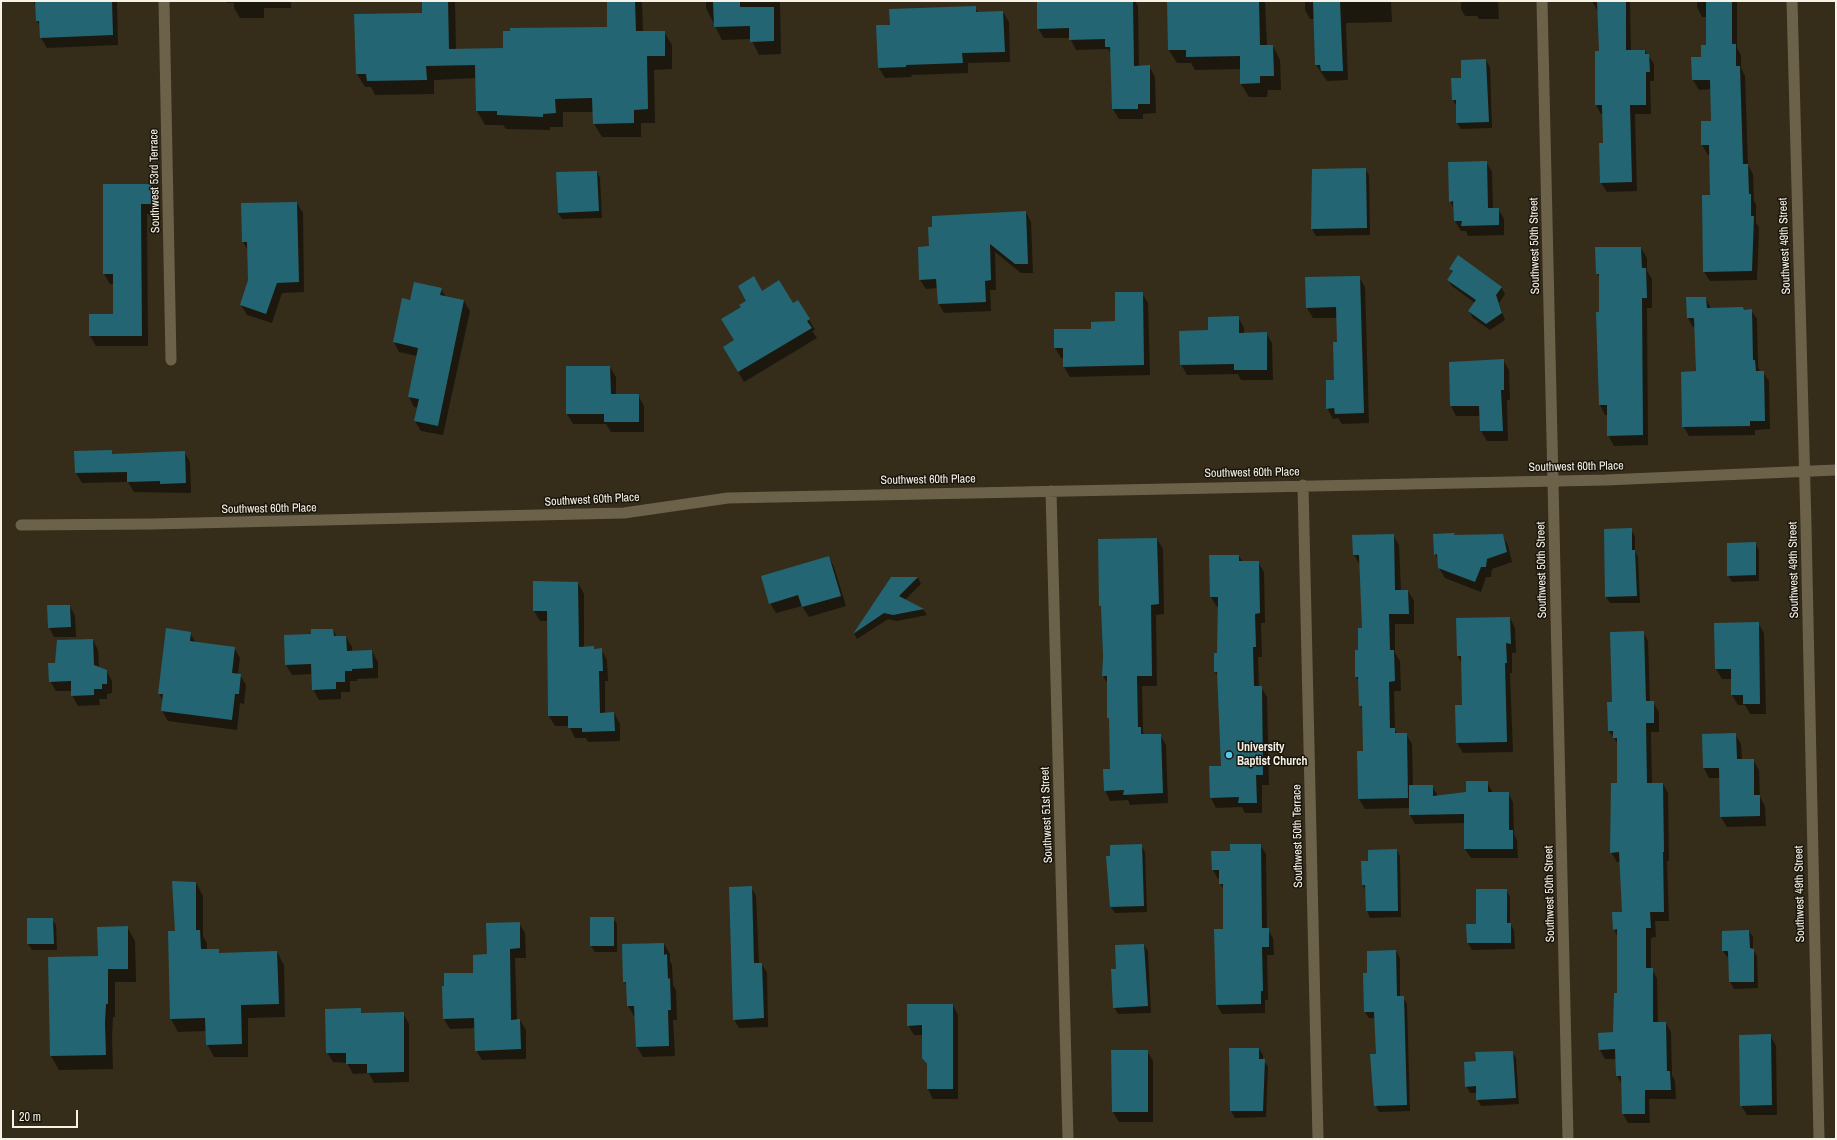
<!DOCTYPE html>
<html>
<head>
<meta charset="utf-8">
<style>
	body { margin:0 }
	#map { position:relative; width:1837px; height:1140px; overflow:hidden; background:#352d19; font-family:"Archivo Narrow",sans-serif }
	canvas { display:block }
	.frame { position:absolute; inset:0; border:2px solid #f7f2e6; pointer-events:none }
	.scale { position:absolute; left:12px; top:1110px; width:66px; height:18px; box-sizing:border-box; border:2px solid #f7f2e6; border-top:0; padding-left:5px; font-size:12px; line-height:14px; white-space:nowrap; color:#f7f2e6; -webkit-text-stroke:3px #19150d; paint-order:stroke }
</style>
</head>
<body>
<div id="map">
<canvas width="1837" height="1140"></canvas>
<div class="frame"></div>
<div class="scale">20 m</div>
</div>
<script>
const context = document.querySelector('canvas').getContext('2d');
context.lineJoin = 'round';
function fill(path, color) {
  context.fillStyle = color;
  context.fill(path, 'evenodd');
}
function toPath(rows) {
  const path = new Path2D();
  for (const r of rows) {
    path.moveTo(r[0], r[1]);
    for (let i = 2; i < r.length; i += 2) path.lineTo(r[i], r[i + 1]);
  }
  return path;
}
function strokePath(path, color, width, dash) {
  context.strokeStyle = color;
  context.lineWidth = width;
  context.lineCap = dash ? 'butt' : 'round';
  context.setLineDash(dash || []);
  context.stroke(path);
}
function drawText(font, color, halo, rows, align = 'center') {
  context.font = font + ' "Archivo Narrow",sans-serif';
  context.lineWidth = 3;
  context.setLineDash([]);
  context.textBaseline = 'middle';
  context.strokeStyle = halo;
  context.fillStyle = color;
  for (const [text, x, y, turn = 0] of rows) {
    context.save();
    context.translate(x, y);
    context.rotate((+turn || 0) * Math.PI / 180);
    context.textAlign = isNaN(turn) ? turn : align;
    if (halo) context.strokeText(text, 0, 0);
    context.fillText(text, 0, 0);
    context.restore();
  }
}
const shadow = toPath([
	[33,1,117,1,118,45,47,48,41,38,40,27,37,21,36,7],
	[226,1,316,1,291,2,291,8,264,8,264,18,240,18,234,8,234,3,227,3],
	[423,1,455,1,456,50,504,49,608,28,608,1,642,1,643,32,664,32,672,45,672,69,654,70,655,123,641,123,641,137,602,137,594,124,594,112,563,112,563,127,550,127,550,130,506,129,503,125,485,125,477,111,476,78,434,80,434,94,375,95,371,87,365,87,357,74,423,13],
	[706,1,780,1,781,54,759,55,751,39,722,40,706,8],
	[1038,1,1135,1,1138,6,1139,67,1149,66,1155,77,1156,113,1143,114,1143,119,1119,119,1113,109,1112,56,1108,49,1076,50,1070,38,1044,38,1038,28],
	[1168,1,1265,1,1267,46,1273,46,1280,60,1281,90,1268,90,1267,97,1249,97,1241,84,1241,69,1195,70,1191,63,1177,63,1169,50],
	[1305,1,1391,1,1392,22,1346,23,1348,80,1327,81,1316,65,1315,19,1310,19,1305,10],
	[1461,1,1498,1,1499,19,1479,19,1477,16,1465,16,1461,9],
	[1592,1,1630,1,1631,51,1645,51,1654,64,1654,81,1650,81,1651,114,1635,114,1637,191,1607,192,1601,183,1604,144,1603,114,1601,114,1596,105,1596,52,1600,52,1598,12],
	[1697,1,1737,1,1737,48,1741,55,1741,68,1745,76,1748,165,1753,174,1754,201,1756,205,1756,223,1759,227,1757,280,1710,281,1704,272,1711,196,1710,155,1708,155,1702,145,1702,122,1712,122,1711,89,1699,90,1693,80,1692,58,1702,58,1707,46,1707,17,1702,17,1697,7],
	[975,7,978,13,1003,12,1009,22,1010,62,968,63,968,73,911,75,912,77,885,78,879,68,891,26],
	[1486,60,1490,67,1492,128,1461,129,1457,123,1457,107,1453,100,1462,79],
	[1486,162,1492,172,1493,209,1498,209,1504,219,1504,235,1468,236,1466,231,1461,231,1455,221,1454,209,1450,201],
	[1365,169,1369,175,1370,235,1316,236,1312,229,1313,170],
	[597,172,600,178,602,218,562,219,558,213],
	[150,185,156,195,156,214,147,214,148,346,96,346,90,336,114,315,114,284,110,284,104,274],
	[297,203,303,213,304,292,282,293,272,323,247,315,241,305,249,280,249,252,243,242],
	[1026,212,1031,222,1033,273,1021,273,995,252,996,290,990,290,991,311,944,313,939,304,938,288,926,289,920,280,930,247,933,228],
	[1641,248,1647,258,1647,271,1652,279,1652,308,1647,308,1648,445,1614,446,1608,435,1608,415,1605,415,1600,405,1600,278,1597,274],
	[1450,269,1501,287,1505,294,1499,303,1505,320,1490,330,1473,318,1469,311,1475,303,1452,286,1448,280,1453,273],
	[1359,277,1365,287,1369,423,1342,424,1338,418,1333,419,1327,408,1335,381,1338,343,1338,318,1313,318,1307,308,1306,278],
	[441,289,446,297,464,301,470,311,443,435,421,431,415,421,418,408,414,407,409,397,417,356,399,352,394,342,403,299,411,301],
	[1142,293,1148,303,1150,375,1070,377,1064,367,1064,358,1061,358,1055,348,1055,330,1092,330,1116,322],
	[1706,298,1711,309,1743,308,1744,311,1751,310,1757,319,1758,366,1760,372,1763,372,1769,381,1770,429,1755,430,1755,435,1689,436,1683,426,1697,372,1696,327,1693,327,1688,318],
	[798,301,815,330,812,331,817,338,744,382,724,347,735,341,742,307,793,304],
	[1238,317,1244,328,1244,334,1266,333,1272,343,1273,380,1241,380,1238,374,1187,375,1181,364,1209,331],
	[1503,360,1509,370,1510,400,1507,400,1508,441,1487,441,1481,431,1480,416,1456,416,1451,406],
	[610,367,616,377,616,395,638,395,644,406,644,432,611,432,606,424,573,424,567,414],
	[111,451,113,455,184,452,190,462,191,493,134,492,128,482,82,483,76,473,75,452],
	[1631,530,1635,536,1635,551,1638,557,1640,603,1610,603,1606,597],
	[1454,534,1455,536,1502,535,1508,545,1512,562,1492,569,1491,577,1486,577,1481,592,1445,578,1439,568,1438,560,1435,554],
	[1393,535,1399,545,1401,591,1408,591,1414,601,1414,624,1395,624,1395,653,1400,661,1401,691,1394,691,1395,730,1397,734,1406,734,1412,744,1413,786,1432,786,1438,796,1467,793,1487,782,1493,793,1508,793,1513,802,1514,834,1517,840,1518,858,1471,858,1465,849,1465,823,1415,824,1410,815,1410,808,1365,809,1359,799,1364,752,1363,711,1360,705,1359,682,1356,677,1356,651,1359,651,1363,629,1360,565,1354,555],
	[1157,539,1163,549,1164,614,1156,615,1157,686,1142,686,1143,733,1145,735,1160,735,1166,745,1168,803,1130,805,1128,800,1110,801,1105,790,1111,770,1108,684,1103,676,1102,609,1100,605],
	[1755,543,1759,550,1759,581,1732,582,1728,575],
	[1239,556,1243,562,1258,562,1264,572,1265,623,1261,623,1262,657,1258,657,1259,687,1261,687,1267,697,1269,785,1262,785,1262,813,1245,813,1242,807,1216,808,1211,798,1222,767,1218,677,1215,672,1218,654,1219,607,1217,607,1211,597],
	[829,557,834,567,846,606,809,617,802,606,776,613,770,603],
	[891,578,918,578,921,584,905,600,923,609,927,615,897,621,888,619,857,639,854,633],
	[578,583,584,594,584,648,601,649,607,660,608,681,605,681,605,714,614,713,620,724,620,741,588,742,586,738,575,738,569,726,555,726,549,716,548,621,540,621,534,611],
	[70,606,75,616,76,637,54,637,49,627],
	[1510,618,1515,628,1516,653,1512,653,1512,673,1510,673,1513,752,1463,753,1457,743,1463,706,1462,664,1458,656,1457,619],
	[1758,623,1764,633,1766,714,1750,714,1745,705,1738,705,1732,695,1732,679,1722,679,1716,669,1715,624],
	[333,630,337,637,346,637,352,647,352,652,372,651,378,662,378,678,357,679,357,681,350,681,350,692,341,692,341,699,319,700,313,689,312,674,292,675,286,665,312,635],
	[1643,632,1648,641,1650,702,1653,702,1659,712,1659,732,1651,732,1652,784,1663,784,1668,793,1669,861,1667,861,1669,921,1655,921,1656,937,1651,938,1651,969,1657,978,1658,1023,1666,1023,1671,1032,1672,1075,1675,1081,1676,1099,1649,1099,1650,1123,1628,1123,1623,1114,1622,1085,1617,1076,1617,1059,1605,1059,1600,1050,1614,1033,1618,994,1618,938,1614,929,1623,913,1621,862,1617,862,1611,852,1618,784,1618,744,1609,731,1613,703],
	[190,633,196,643,234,648,240,658,238,674,240,675,246,685,244,704,240,703,237,730,168,721,162,711,163,701,159,693],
	[93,640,98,650,99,668,106,670,112,681,112,693,107,694,107,699,99,699,100,705,78,706,72,695,72,691,56,691,50,681,55,664],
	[1735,734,1741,744,1742,760,1753,760,1759,770,1760,797,1765,806,1766,826,1727,827,1721,817,1720,778,1709,778,1704,768],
	[1141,845,1145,852,1147,912,1115,913,1111,907,1107,857],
	[1260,845,1266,854,1267,929,1273,938,1274,955,1267,955,1268,1000,1265,1000,1265,1013,1222,1014,1217,1005,1224,930,1224,890,1220,883,1220,879,1218,879,1213,870,1231,852],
	[1397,850,1400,857,1401,917,1370,918,1367,911,1366,892,1363,885,1362,862,1369,862],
	[196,883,203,896,203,936,207,944,207,950,218,950,220,954,277,952,284,965,285,1017,248,1018,248,1057,214,1057,207,1044,206,1031,178,1032,171,1019,176,932],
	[751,887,756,896,759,964,762,964,767,973,768,1027,739,1028,734,1019],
	[1506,890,1510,897,1510,923,1514,930,1515,949,1472,950,1468,943,1477,925],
	[613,918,617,924,617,952,595,952,591,946],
	[52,919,56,925,57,950,32,950,28,944],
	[519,923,525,933,526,958,515,958,517,1020,520,1020,526,1030,526,1059,482,1060,476,1050,476,1028,450,1029,444,1019,488,955],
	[127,927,135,941,136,982,115,982,115,1017,113,1017,112,1037,113,1069,59,1070,51,1056,49,958,99,957],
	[1749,931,1753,937,1753,950,1757,956,1758,988,1734,989,1730,982,1730,957,1727,957,1723,951],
	[664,944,670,954,670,961,672,965,673,985,676,990,677,1020,673,1020,675,1056,643,1057,637,1047,636,1016,634,1016,628,1006,627,986,624,981],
	[1144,945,1148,951,1151,1013,1118,1014,1114,1007,1117,970],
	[1396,951,1400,958,1400,997,1403,997,1407,1004,1410,1111,1379,1112,1375,1105,1377,1055,1375,1018,1369,1018,1365,1012,1368,974],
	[953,1005,958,1015,958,1099,933,1099,928,1089,928,1066,923,1058,923,1035,914,1035,908,1025],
	[360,1009,362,1014,403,1013,409,1024,409,1082,374,1083,369,1073,353,1074,347,1063,333,1062,327,1052],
	[1770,1035,1776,1046,1777,1115,1747,1115,1741,1105],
	[1259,1049,1263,1055,1263,1060,1268,1067,1266,1117,1235,1118,1231,1111],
	[1112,1051,1147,1051,1153,1061,1153,1122,1119,1122,1113,1112],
	[1512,1052,1516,1058,1519,1104,1481,1106,1477,1099,1477,1093,1470,1093,1466,1086,1477,1062]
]);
const building = toPath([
	[35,1,112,1,113,35,40,38,39,21,36,21],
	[422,1,448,1,449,49,503,48,503,31,510,31,510,28,607,27,607,1,635,1,636,31,665,31,665,56,647,56,648,109,634,110,634,123,593,124,592,98,555,99,556,113,543,114,543,117,497,115,497,111,476,111,475,65,426,66,427,80,367,81,366,74,356,74,354,14,422,13],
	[713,1,740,1,740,7,774,7,774,41,750,42,750,26,714,27],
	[1037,1,1133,1,1134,66,1150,65,1150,104,1138,104,1138,109,1112,109,1110,47,1105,47,1105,39,1069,40,1069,28,1037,29],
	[1167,1,1259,1,1260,45,1273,45,1274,76,1260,76,1260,83,1240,84,1240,56,1186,57,1186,50,1168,50],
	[1313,1,1340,1,1343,71,1321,71,1320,65,1315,65],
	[1597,1,1626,1,1626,50,1645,50,1645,54,1649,54,1650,72,1646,72,1646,105,1630,105,1632,182,1600,183,1599,143,1603,143,1602,105,1595,105,1595,51,1599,51],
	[1706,1,1732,1,1732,44,1736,44,1736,66,1740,66,1743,164,1748,164,1749,194,1751,194,1751,216,1754,216,1752,271,1703,272,1702,195,1710,195,1709,145,1701,145,1701,121,1711,121,1710,80,1692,80,1691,57,1701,57,1701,45,1706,45],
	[976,6,976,12,1003,11,1005,52,962,53,963,63,906,65,906,67,878,68,876,25,890,25,889,9],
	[1486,59,1489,122,1456,123,1456,100,1452,100,1451,78,1461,78,1461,60],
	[1487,161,1488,208,1499,208,1499,225,1461,226,1462,221,1454,221,1453,201,1449,202,1448,162],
	[1366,168,1367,228,1311,229,1312,169],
	[597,171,599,211,558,213,556,172],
	[103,184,151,184,151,204,141,204,142,336,89,336,89,314,113,314,113,274,103,274],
	[297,202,299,282,277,283,266,314,240,305,248,280,247,242,242,242,241,203],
	[1026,211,1028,264,1015,264,990,244,991,280,985,281,986,302,938,304,936,279,919,280,918,247,929,246,928,227,932,227,932,216],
	[1595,247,1641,247,1642,268,1646,268,1647,298,1642,298,1643,435,1607,436,1607,405,1599,405,1596,312,1599,312,1599,274,1596,274],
	[1458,255,1502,287,1496,295,1502,313,1486,324,1468,311,1476,300,1447,280,1453,271,1449,269],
	[754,276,762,291,779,280,793,303,798,300,810,319,807,321,812,328,738,372,723,347,734,340,721,319,741,307,739,305,746,301,738,286],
	[1356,276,1360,276,1364,413,1335,414,1334,408,1326,409,1326,380,1334,380,1333,342,1337,342,1336,307,1306,308,1305,277],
	[414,282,442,288,440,295,464,300,438,426,414,421,419,399,408,397,418,348,393,342,402,298,410,300],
	[1115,292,1143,292,1144,365,1063,367,1063,348,1054,348,1054,329,1091,329,1091,322,1115,321],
	[1686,297,1706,297,1707,308,1743,307,1744,310,1752,309,1753,360,1755,360,1756,371,1764,371,1765,421,1750,421,1750,426,1682,427,1681,372,1696,371,1694,318,1687,318],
	[1239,316,1239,333,1267,332,1267,370,1234,370,1234,364,1180,365,1179,331,1208,330,1208,317],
	[1504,359,1504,390,1501,390,1503,431,1480,431,1479,406,1450,406,1449,362],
	[566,366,610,366,611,394,639,394,639,422,604,422,604,414,566,414],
	[112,450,112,454,185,451,186,483,160,484,160,481,127,482,127,472,75,473,74,451],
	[1632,528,1632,550,1635,550,1637,596,1605,597,1604,529],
	[1455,533,1454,535,1503,534,1507,552,1487,559,1486,567,1481,567,1475,582,1438,568,1437,554,1434,555,1433,534],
	[1394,534,1395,590,1408,590,1409,614,1389,614,1390,650,1394,650,1395,681,1389,682,1390,728,1395,728,1395,733,1407,733,1408,798,1358,799,1357,751,1363,751,1362,706,1359,706,1358,677,1355,677,1355,650,1358,650,1358,628,1362,628,1359,555,1353,555,1352,535],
	[1157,538,1159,604,1151,605,1152,676,1137,676,1138,727,1141,727,1141,734,1161,734,1163,793,1123,795,1124,790,1104,791,1103,769,1110,769,1109,718,1107,718,1107,676,1102,676,1103,657,1101,606,1099,606,1098,539],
	[1756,542,1756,575,1727,576,1727,543],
	[1209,555,1239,555,1239,561,1259,561,1260,613,1255,614,1256,647,1253,647,1254,686,1262,686,1263,775,1256,775,1257,803,1238,803,1239,797,1210,798,1209,766,1221,766,1217,672,1214,672,1214,653,1217,653,1218,597,1210,597],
	[829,556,841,596,802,607,798,595,769,604,761,576],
	[891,577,918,577,899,596,924,609,893,615,884,613,853,634],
	[533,581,578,582,579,647,594,646,594,649,602,648,603,671,599,671,600,713,614,712,615,731,582,732,582,728,568,728,568,716,548,716,547,611,533,611],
	[47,605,70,605,71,627,48,628],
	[1510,617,1511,644,1506,643,1507,663,1505,663,1507,742,1456,743,1455,705,1462,705,1461,656,1457,656,1456,618],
	[1759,622,1760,704,1743,704,1743,695,1731,695,1731,669,1715,669,1714,623],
	[166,628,191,632,190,641,235,647,232,673,241,674,239,694,235,694,232,720,161,711,163,694,158,694],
	[311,629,333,629,334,636,346,636,347,651,372,650,373,668,352,669,352,671,345,671,345,682,336,682,336,689,312,690,311,664,285,665,284,635,311,634],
	[1644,631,1646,701,1654,701,1654,723,1646,723,1647,783,1663,783,1664,852,1663,852,1664,912,1650,912,1651,928,1646,928,1646,968,1653,968,1653,1022,1666,1022,1667,1071,1670,1071,1671,1090,1645,1090,1645,1114,1622,1114,1621,1076,1616,1076,1615,1049,1599,1050,1598,1033,1613,1032,1614,993,1617,993,1617,929,1613,930,1612,912,1622,912,1619,852,1610,853,1611,783,1617,783,1617,738,1613,738,1613,731,1608,731,1607,702,1612,702,1610,632],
	[93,639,94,665,107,670,107,684,102,684,102,689,94,689,94,695,71,696,71,681,49,682,48,663,55,663,57,640],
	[1736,733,1737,759,1754,759,1754,795,1760,795,1760,816,1720,817,1719,768,1703,768,1702,734],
	[1466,781,1488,781,1488,792,1509,792,1509,830,1513,830,1513,849,1464,849,1464,814,1409,815,1409,785,1433,785,1433,796,1466,792],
	[1142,844,1144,906,1110,907,1106,856,1110,856,1110,845],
	[1230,844,1261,844,1262,928,1269,928,1269,947,1262,947,1263,991,1261,991,1261,1004,1216,1005,1214,929,1223,929,1223,884,1219,884,1219,870,1212,870,1211,851,1230,851],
	[1397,849,1398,911,1366,911,1365,885,1362,885,1361,861,1368,861,1368,850],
	[172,881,196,882,196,930,200,930,201,949,219,949,219,953,277,951,279,1004,241,1005,242,1044,206,1045,205,1018,170,1019,168,931,175,931],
	[752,886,754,963,762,963,764,1018,733,1020,729,887],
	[1476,889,1507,889,1507,923,1511,923,1511,943,1467,943,1466,924,1476,924],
	[590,917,614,917,614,946,590,946],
	[27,918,53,918,54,944,27,944],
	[520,922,520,948,510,949,511,1020,520,1019,521,1049,475,1051,474,1018,443,1019,442,986,444,986,444,973,473,973,473,955,487,954,486,923],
	[128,926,128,969,108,969,108,1004,106,1004,105,1023,106,1055,50,1056,48,957,98,956,97,927],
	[1749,930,1750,948,1754,949,1754,982,1729,982,1728,951,1722,951,1722,931],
	[664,943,664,955,667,954,668,979,670,978,671,1010,668,1010,669,1046,636,1047,634,1006,627,1006,626,982,623,982,622,944],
	[1144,944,1148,1006,1113,1008,1111,969,1116,969,1115,945],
	[1396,950,1397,996,1404,996,1407,1105,1374,1106,1370,1054,1376,1054,1374,1012,1364,1012,1363,973,1367,973,1367,951],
	[907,1004,953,1004,953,1089,927,1089,927,1064,922,1058,922,1025,907,1026],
	[361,1008,361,1013,404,1012,404,1072,367,1073,367,1064,346,1064,346,1053,326,1053,325,1009],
	[1771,1034,1772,1105,1740,1106,1739,1035],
	[1229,1048,1259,1048,1259,1059,1265,1059,1263,1111,1230,1111],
	[1111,1050,1148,1050,1148,1112,1112,1112],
	[1513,1051,1516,1098,1476,1100,1476,1086,1465,1087,1464,1062,1476,1061,1475,1052]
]);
const minor = toPath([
	[164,1,171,360],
	[1542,1,1568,1139],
	[1792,1,1806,525,1819,1139],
	[1303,485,1318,1139],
	[1051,491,1068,1139],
	[21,525,152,524,624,513,728,498,1606,480,1836,470]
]);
const markers = [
	[1229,755,4,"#57c9e2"]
];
const streetNames = [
	["Southwest 53rd Terrace",155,181,-91],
	["Southwest 50th Street",1535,246,-91],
	["Southwest 49th Street",1785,246,-92],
	["Southwest 60th Place",1576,467,-1],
	["Southwest 60th Place",1252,473,-1],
	["Southwest 60th Place",928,480,-1],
	["Southwest 60th Place",592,500,-3],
	["Southwest 60th Place",269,509,-1],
	["Southwest 50th Street",1542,570,-91],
	["Southwest 49th Street",1794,570,-91],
	["Southwest 51st Street",1047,815,-92],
	["Southwest 50th Terrace",1298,836,-91],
	["Southwest 50th Street",1550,894,-91],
	["Southwest 49th Street",1800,894,-91]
];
const poiNames = [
	["University",1237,748],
	["Baptist Church",1237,762]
];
fill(shadow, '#0007');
fill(building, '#246573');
strokePath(minor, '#6c624a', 11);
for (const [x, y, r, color] of markers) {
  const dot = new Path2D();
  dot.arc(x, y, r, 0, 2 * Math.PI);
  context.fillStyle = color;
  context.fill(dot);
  strokePath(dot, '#19150d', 1.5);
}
drawText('12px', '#f7f2e6', '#19150d', streetNames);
drawText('bold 12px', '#f7f2e6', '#19150d', poiNames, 'left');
</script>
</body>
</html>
